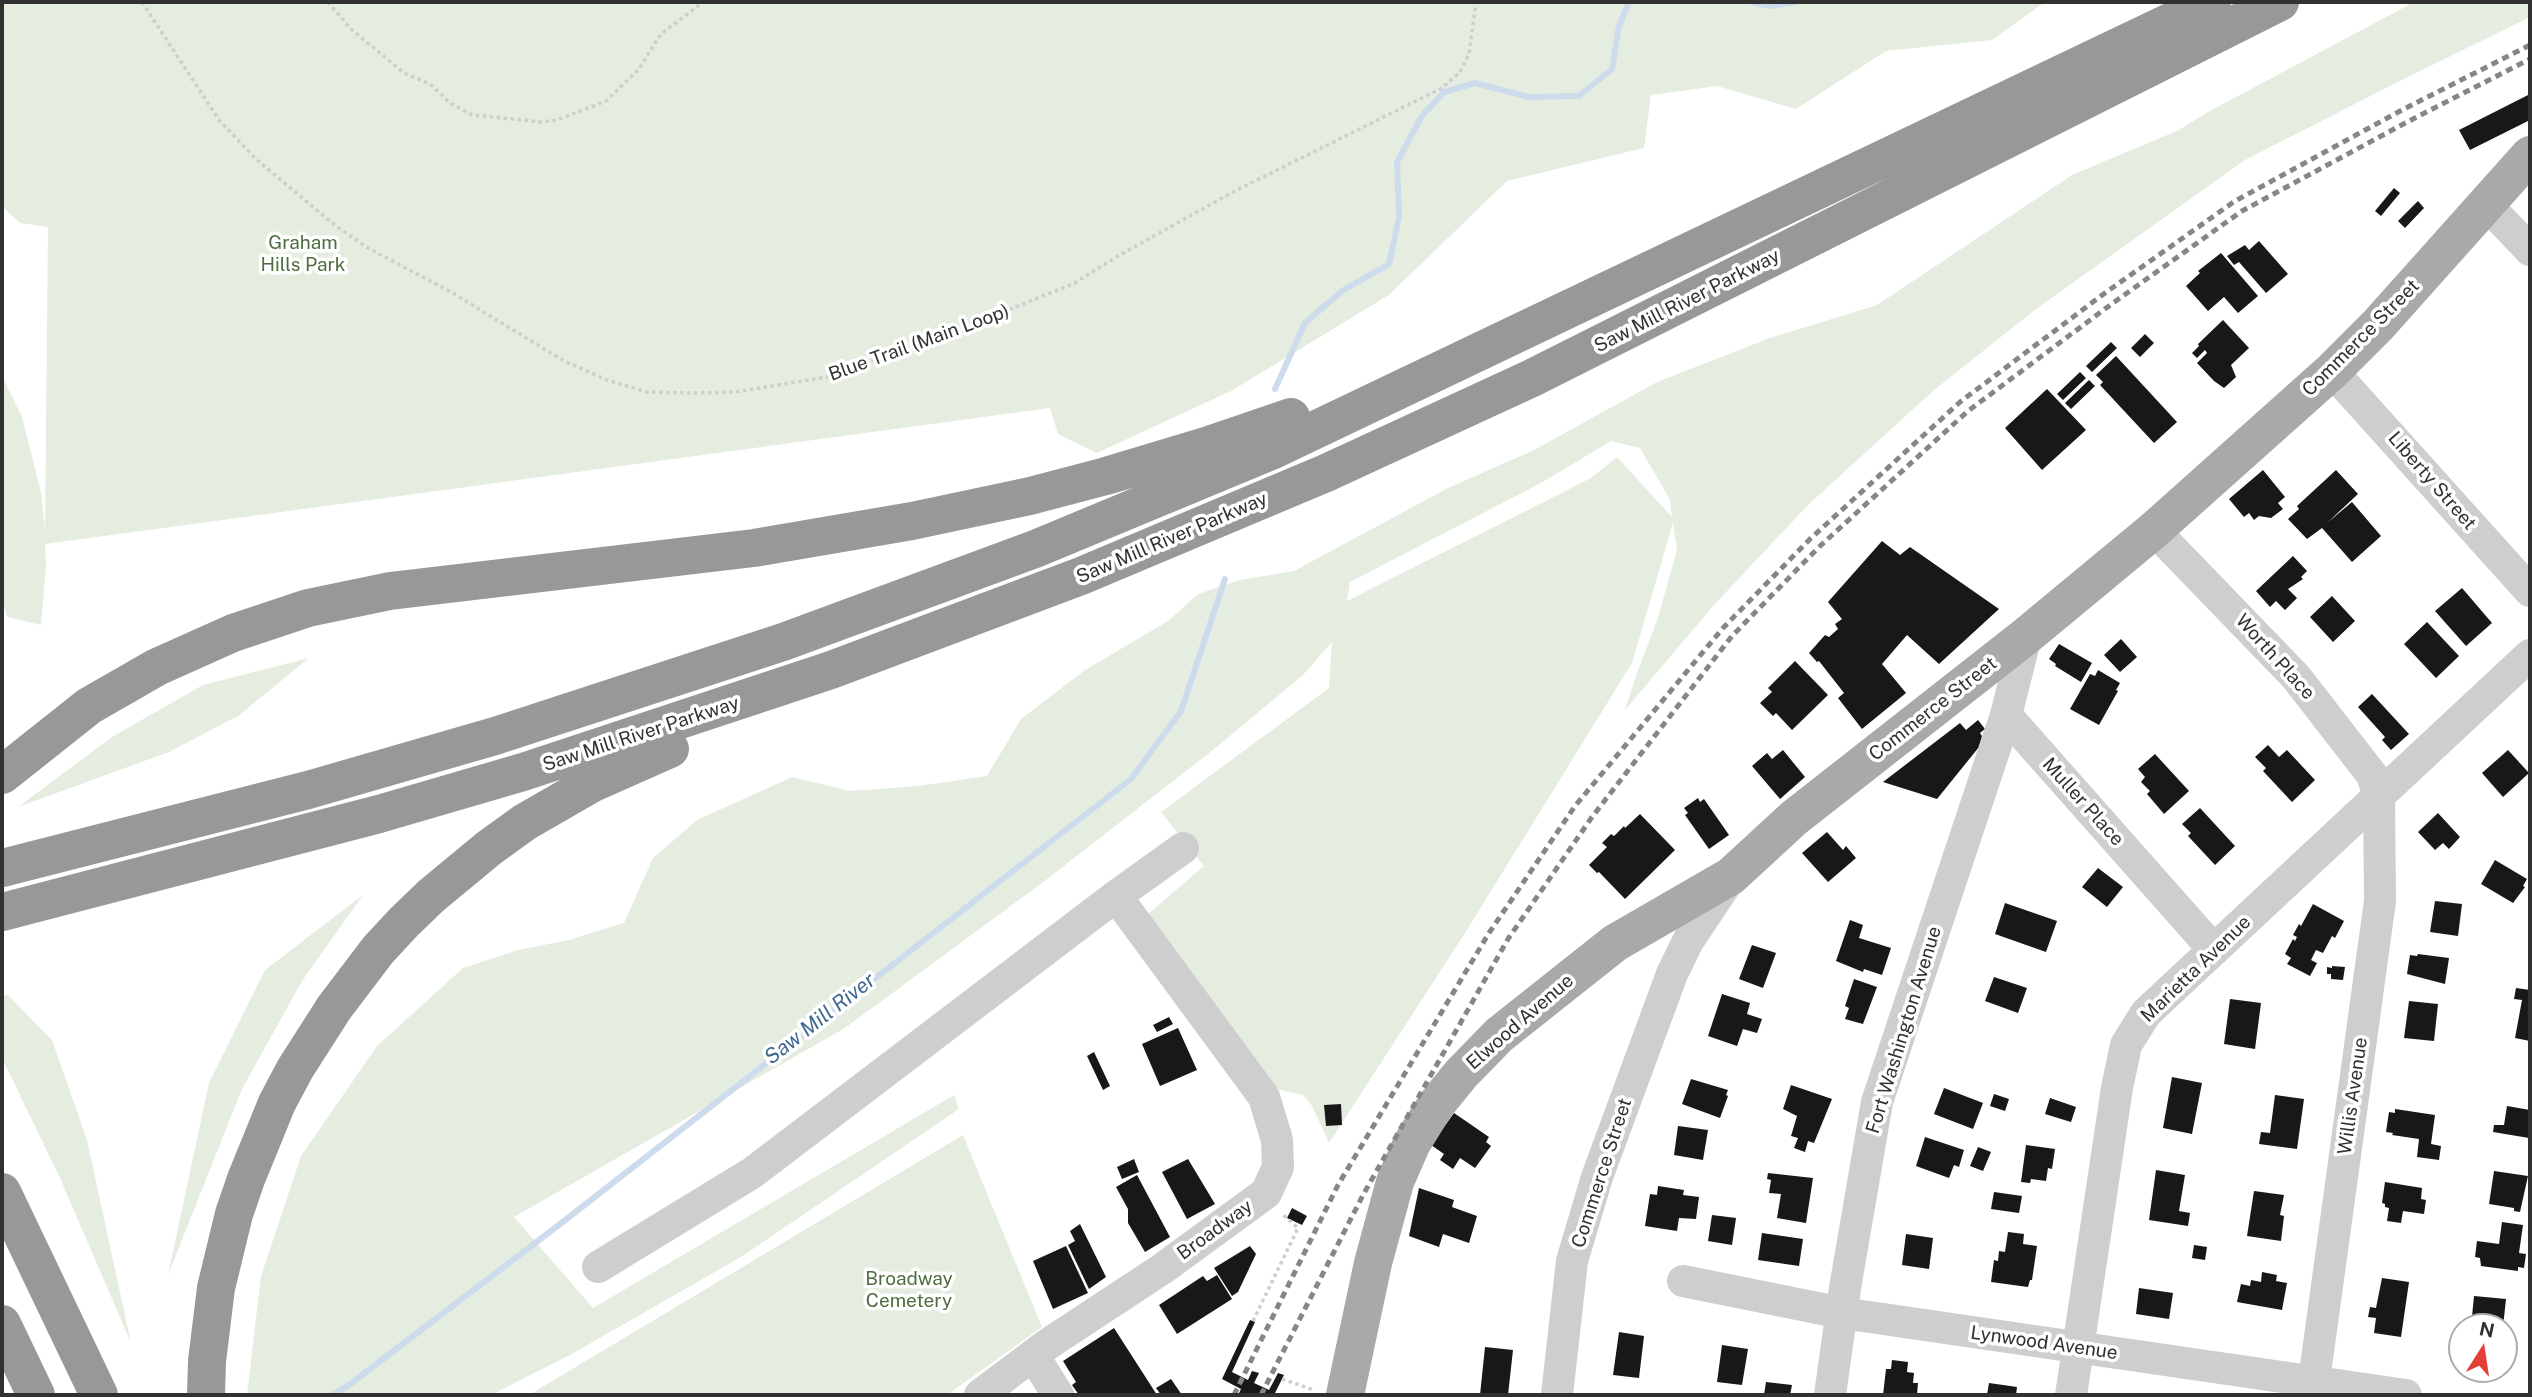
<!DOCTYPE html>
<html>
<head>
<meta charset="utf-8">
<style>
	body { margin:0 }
	#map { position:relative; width:2532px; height:1397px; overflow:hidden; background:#fff; font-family:"Public Sans",sans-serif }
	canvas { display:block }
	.frame { position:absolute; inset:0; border:4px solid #313131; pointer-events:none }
	.north { position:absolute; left:2448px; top:1313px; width:70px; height:70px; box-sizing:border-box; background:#fff; border:2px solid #adadad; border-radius:50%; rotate:12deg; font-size:19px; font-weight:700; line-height:28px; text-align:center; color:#313131 }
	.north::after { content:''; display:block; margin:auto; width:24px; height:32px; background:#e34138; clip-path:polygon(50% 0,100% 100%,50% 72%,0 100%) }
</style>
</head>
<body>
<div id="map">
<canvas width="2532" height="1397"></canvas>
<div class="frame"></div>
<div class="north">N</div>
</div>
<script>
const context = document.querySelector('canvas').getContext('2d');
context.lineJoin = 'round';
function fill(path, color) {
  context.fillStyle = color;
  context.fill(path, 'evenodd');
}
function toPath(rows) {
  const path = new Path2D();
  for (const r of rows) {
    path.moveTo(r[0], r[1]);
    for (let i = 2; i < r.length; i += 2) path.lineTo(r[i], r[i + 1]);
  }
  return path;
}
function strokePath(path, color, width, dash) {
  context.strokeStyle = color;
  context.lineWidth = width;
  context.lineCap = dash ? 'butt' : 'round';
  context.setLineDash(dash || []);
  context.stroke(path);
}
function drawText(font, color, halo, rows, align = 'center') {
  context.font = font + ' "Public Sans",sans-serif';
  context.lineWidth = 7;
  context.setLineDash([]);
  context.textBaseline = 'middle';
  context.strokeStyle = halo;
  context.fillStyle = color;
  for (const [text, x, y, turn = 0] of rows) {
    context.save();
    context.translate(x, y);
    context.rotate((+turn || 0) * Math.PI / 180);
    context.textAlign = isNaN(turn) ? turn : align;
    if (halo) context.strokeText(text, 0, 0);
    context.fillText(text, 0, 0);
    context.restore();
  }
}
const green = toPath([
	[2,2,2045,2,1992,40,1886,51,1796,109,1717,86,1651,95,1644,148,1507,181,1389,295,1231,391,1097,453,1058,434,1050,408,45,544,46,566,41,625,7,617,2,600,2,376,22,417,41,492,45,529,48,227,20,223,2,206],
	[2414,2,2530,2,2530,17,2398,82,2245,160,2036,309,1933,391,1808,505,1714,605,1625,710,1637,673,1657,621,1677,550,1673,523,1632,663,1465,933,1329,1143,1312,1106,1303,1095,1277,1089,1147,915,1204,866,1161,812,1329,688,1332,642,1303,675,1213,750,1042,883,845,1028,514,1217,593,1308,954,1095,959,1109,741,1257,570,1355,491,1395,247,1395,261,1276,301,1156,377,1046,463,968,518,950,569,940,624,923,653,858,697,820,792,777,850,791,918,786,987,776,1021,719,1085,670,1168,621,1198,594,1240,580,1294,571,1448,488,1534,450,1657,382,1770,338,1877,305,2072,175,2179,130,2208,112],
	[1611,441,1640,448,1670,500,1672,517,1617,457,1591,478,1347,601,1350,582,1541,483],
	[309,658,238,716,169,752,18,807,112,737,203,685],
	[363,895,302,981,242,1089,168,1275,209,1083,265,970],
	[8,995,52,1040,87,1140,131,1343,60,1178,2,1058,2,996],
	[963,1135,1042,1327,947,1395,529,1395]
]);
const stream = toPath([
	[1752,2,1770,6,1797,2],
	[1275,389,1305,323,1342,291,1389,264,1399,217,1397,162,1422,116,1444,92,1475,83,1529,97,1579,96,1612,69,1619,26,1629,2],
	[332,1395,345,1388,564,1221,1131,779,1181,711,1225,579]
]);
const building = toPath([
	[2530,94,2530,120,2470,150,2459,130],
	[2394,188,2400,193,2381,216,2375,211],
	[2418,201,2424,208,2405,228,2398,221],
	[2259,241,2288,274,2266,293,2239,262,2234,265,2227,256,2245,245,2249,250],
	[2221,253,2258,296,2238,313,2224,297,2208,311,2186,286,2200,273,2198,271],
	[2223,320,2249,348,2231,365,2236,377,2224,388,2214,381,2197,363,2207,353,2205,350,2197,358,2192,353,2199,346,2198,344],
	[2145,334,2154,343,2140,357,2131,348],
	[2111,342,2117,348,2092,372,2086,366],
	[2116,356,2177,422,2154,443,2100,385,2103,382,2096,375],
	[2080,372,2086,378,2063,400,2057,394],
	[2089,380,2095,386,2071,409,2065,403],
	[2047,389,2086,430,2042,470,2005,428],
	[2263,470,2285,497,2278,503,2283,509,2271,518,2259,516,2254,520,2249,513,2244,517,2229,499],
	[2336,470,2358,494,2327,523,2352,502,2381,536,2352,562,2322,528,2307,539,2288,519,2299,509,2297,506],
	[1882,541,1900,555,1910,547,1999,609,1939,664,1907,635,1882,664,1906,693,1862,729,1838,698,1844,693,1819,661,1817,662,1809,653,1825,635,1829,637,1838,629,1835,624,1842,619,1828,602],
	[2293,556,2307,571,2301,577,2303,579,2288,589,2297,598,2285,610,2276,601,2270,607,2256,591],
	[2462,588,2492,623,2466,646,2435,611],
	[2332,596,2355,621,2333,642,2310,617],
	[2427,622,2459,656,2436,678,2404,644],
	[2121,639,2137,657,2120,672,2104,655],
	[2059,644,2092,663,2081,682,2055,666,2056,664,2049,659],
	[1795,661,1828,695,1792,730,1776,713,1773,716,1760,703,1772,692,1768,688],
	[2098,670,2120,683,2116,690,2118,691,2099,725,2070,709,2090,674,2095,676],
	[2372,694,2409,734,2391,750,2382,740,2385,737,2358,707],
	[1978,720,1985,729,1980,733,1982,736,1979,747,1937,799,1883,782,1960,723,1966,730],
	[2268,745,2279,757,2287,750,2315,780,2292,802,2263,771,2266,768,2255,757],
	[1783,750,1805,777,1780,799,1752,766,1767,753,1772,759],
	[2508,750,2529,773,2503,797,2482,773],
	[2155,754,2189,791,2164,814,2147,794,2150,791,2141,782,2145,777,2138,769],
	[1698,798,1700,802,1704,799,1729,835,1709,849,1685,815,1688,813,1684,808],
	[2200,808,2235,846,2215,865,2188,836,2191,833,2182,824],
	[2438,813,2460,837,2449,849,2443,843,2435,850,2418,832],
	[1640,814,1675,850,1625,899,1599,872,1597,873,1589,865,1607,847,1602,843,1611,834,1614,836,1624,826,1625,828],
	[1827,832,1843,850,1846,846,1856,858,1828,882,1802,853],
	[2495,860,2527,879,2523,886,2525,887,2513,903,2481,884],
	[2098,868,2123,887,2107,907,2082,887],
	[2435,901,2462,904,2458,936,2430,932],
	[2005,903,2057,921,2046,952,1995,934],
	[2313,904,2344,921,2335,938,2332,936,2323,953,2316,950,2311,960,2317,963,2310,976,2287,964,2291,958,2285,954,2293,939,2295,941,2297,937,2293,935,2299,924,2301,926],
	[1850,920,1863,925,1859,938,1891,948,1882,975,1864,969,1863,972,1836,961],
	[1752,945,1776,953,1763,988,1739,979],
	[2418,954,2449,958,2445,984,2407,974,2410,955,2417,956],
	[2332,966,2345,967,2343,980,2331,979,2331,974,2327,974,2327,967,2332,968],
	[1994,977,2027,988,2018,1013,1985,1001],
	[1854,979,1877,987,1863,1024,1845,1019,1849,1008,1845,1006],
	[2516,988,2530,990,2530,1041,2515,1038,2522,1000,2514,999],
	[1722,994,1750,1003,1747,1014,1762,1019,1757,1033,1743,1029,1737,1046,1708,1036],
	[2230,999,2261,1003,2255,1049,2224,1044],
	[2409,1001,2438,1004,2434,1041,2404,1038],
	[1169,1017,1173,1024,1157,1032,1153,1025],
	[1178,1028,1197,1070,1160,1086,1142,1044],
	[1094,1052,1110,1086,1103,1090,1087,1056],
	[2172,1077,2202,1083,2192,1134,2163,1128],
	[1691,1079,1728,1090,1726,1095,1728,1096,1720,1118,1682,1104],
	[1791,1085,1832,1099,1814,1143,1808,1141,1805,1152,1794,1148,1798,1138,1791,1136,1797,1116,1783,1109],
	[1944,1088,1983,1103,1973,1129,1934,1114],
	[1994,1094,2009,1099,2005,1111,1990,1106],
	[2275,1095,2304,1099,2297,1149,2259,1144,2261,1132,2270,1133],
	[2050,1098,2076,1107,2071,1122,2045,1114],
	[1341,1104,1342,1125,1326,1126,1324,1105],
	[2507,1106,2530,1110,2529,1138,2493,1132,2494,1125,2504,1125],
	[2395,1109,2435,1115,2431,1144,2441,1146,2439,1160,2417,1157,2419,1139,2392,1135,2393,1133,2386,1132,2389,1112,2395,1113],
	[1454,1113,1489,1137,1486,1142,1491,1146,1475,1168,1460,1158,1453,1169,1440,1160,1444,1154,1431,1145],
	[1678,1126,1708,1130,1703,1160,1674,1155],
	[1925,1137,1964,1150,1959,1167,1954,1165,1949,1178,1916,1166],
	[2026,1145,2055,1149,2052,1169,2048,1168,2046,1181,2031,1179,2030,1183,2021,1182],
	[1978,1147,1991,1152,1983,1171,1970,1166],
	[1134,1159,1139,1172,1122,1179,1117,1167],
	[1188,1159,1215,1204,1187,1219,1162,1172],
	[2156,1170,2185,1175,2179,1211,2190,1213,2188,1226,2149,1220],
	[2494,1171,2528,1176,2520,1212,2514,1211,2514,1208,2489,1204],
	[1768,1173,1813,1178,1806,1223,1777,1218,1781,1194,1769,1193,1771,1180,1767,1179],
	[1137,1175,1170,1237,1145,1252,1128,1223,1128,1209,1116,1187],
	[2385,1182,2422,1188,2421,1199,2426,1200,2424,1214,2403,1211,2401,1223,2387,1221,2389,1208,2385,1207,2385,1204,2382,1203],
	[1658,1186,1684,1190,1683,1195,1699,1197,1696,1219,1679,1218,1677,1231,1645,1226,1650,1194,1657,1195],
	[1419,1188,1454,1200,1452,1207,1477,1216,1469,1243,1443,1234,1439,1247,1409,1236],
	[2254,1191,2284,1195,2280,1215,2284,1216,2281,1241,2247,1236],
	[1994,1192,2022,1196,2019,1213,1991,1209],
	[1292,1208,1307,1216,1302,1225,1287,1218],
	[1712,1215,1736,1218,1732,1245,1708,1241],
	[2502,1222,2523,1225,2519,1253,2526,1254,2524,1268,2518,1267,2518,1271,2481,1266,2480,1258,2475,1257,2477,1241,2499,1244],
	[1080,1224,1106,1277,1089,1289,1068,1245,1075,1241,1070,1231],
	[2008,1232,2024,1234,2023,1244,2037,1246,2032,1280,2030,1280,2028,1287,1991,1282,1994,1260,1998,1261,1999,1251,2005,1252],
	[1762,1233,1803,1239,1799,1266,1758,1260],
	[1906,1234,1933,1238,1929,1269,1902,1265],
	[2194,1245,2207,1247,2205,1260,2192,1258],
	[1066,1246,1088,1293,1053,1309,1033,1261],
	[1250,1246,1256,1254,1238,1292,1232,1296,1214,1268],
	[2262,1272,2277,1275,2276,1281,2287,1283,2282,1310,2237,1302,2241,1284,2250,1286,2251,1280,2261,1282],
	[1217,1275,1232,1299,1177,1334,1159,1305,1203,1276,1207,1281],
	[2382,1278,2409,1282,2401,1337,2374,1333,2376,1318,2368,1317,2370,1307,2376,1308],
	[2139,1288,2173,1293,2169,1319,2136,1314],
	[2474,1296,2506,1299,2503,1327,2471,1327],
	[1250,1320,1255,1322,1232,1372,1248,1380,1252,1371,1259,1373,1254,1383,1269,1390,1278,1373,1284,1375,1274,1395,1238,1395,1241,1389,1222,1379],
	[1114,1328,1157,1395,1079,1395,1072,1385,1076,1382,1063,1361],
	[1619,1332,1644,1336,1639,1378,1613,1375],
	[1722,1345,1748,1349,1742,1385,1717,1382],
	[1485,1347,1513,1350,1508,1395,1480,1395],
	[1892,1360,1908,1362,1907,1372,1914,1373,1913,1383,1918,1383,1917,1395,1883,1395,1886,1369,1891,1369],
	[1171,1379,1182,1395,1161,1395,1156,1388],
	[1766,1382,1792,1385,1790,1395,1764,1395],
	[1989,1383,2017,1387,2016,1395,1987,1395]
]);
const path = toPath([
	[142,2,219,120,257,160,336,226,368,248,451,292,564,361,607,380,647,392,693,393,735,392,839,375,911,343,1003,312,1073,284,1118,256,1231,193,1442,88,1460,72,1469,54,1476,2],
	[328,2,350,28,404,73,430,84,450,103,472,115,542,122,557,120,606,101,638,70,661,34,703,2],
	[582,2,596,2],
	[1253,1321,1298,1228,1282,1214],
	[1282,1379,1314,1390]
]);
const minor = toPath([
	[2486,204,2530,250],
	[2332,371,2530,591],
	[2154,530,2296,677,2372,775,2379,796,2380,901,2312,1395],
	[2006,715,2214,950],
	[598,1267,752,1173,1116,896,1183,848],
	[1683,1281,1842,1313,2406,1395],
	[1033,1355,1058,1395],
	[980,1395,1048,1344,1162,1269,1266,1193,1278,1167,1277,1140,1264,1097,1116,896],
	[1557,1395,1572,1261,1597,1177,1672,974,1688,941,1730,878],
	[1830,1395,1845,1288,1877,1102,2006,715,2026,636],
	[2071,1395,2117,1088,2126,1045,2146,1013,2530,655]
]);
const major = toPath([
	[1345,1395,1373,1263,1395,1182,1412,1143,1435,1106,1461,1074,1499,1035,1615,943,1731,876,1794,818,2026,636,2154,530,2332,371,2378,325,2530,155]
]);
const highway = toPath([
	[2,775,89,706,157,667,233,633,308,608,390,591,754,548,912,521,1030,496,1106,476,1206,446,1291,417],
	[2,868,308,790,495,736,783,642,1035,549,1271,451,2212,2],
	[2,912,379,814,523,772,831,670,1081,576,1326,473,1532,378,2280,2],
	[2,1192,99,1395],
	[2,1324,36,1395],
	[206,1395,207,1361,216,1288,234,1214,246,1179,277,1103,295,1069,334,1008,378,950,404,922,431,896,489,848,525,822,591,784,670,749]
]);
const rail = toPath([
	[1234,1395,1338,1185,1489,933,1575,806,1723,628,1810,539,1960,402,2105,293,2235,201,2402,110,2530,45],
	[1261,1395,1363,1195,1508,939,1592,817,1732,636,1819,547,1968,411,2113,303,2242,211,2409,121,2530,59]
]);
const parkNames = [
	["Graham",303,243],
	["Hills Park",303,265],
	["Broadway",909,1279],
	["Cemetery",909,1301]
];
const streetNames = [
	["Saw Mill River Parkway",1687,301,-27],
	["Commerce Street",2361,338,-45],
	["Blue Trail (Main Loop)",919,343,-20],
	["Liberty Street",2432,481,49],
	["Saw Mill River Parkway",1172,538,-23],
	["Worth Place",2275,657,48],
	["Commerce Street",1933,709,-38],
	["Saw Mill River Parkway",641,734,-18],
	["Muller Place",2083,802,48],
	["Marietta Avenue",2196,969,-44],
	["Elwood Avenue",1520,1022,-41],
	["Fort Washington Avenue",1904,1030,-73],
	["Willis Avenue",2353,1096,-82],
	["Commerce Street",1602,1173,-72],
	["Broadway",1215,1230,-36],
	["Lynwood Avenue",2044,1343,8]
];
const waterNames = [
	["Saw Mill River",820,1019,-38]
];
fill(green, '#e5ede0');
strokePath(stream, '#cddced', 6);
fill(building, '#181818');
strokePath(path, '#cecece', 3.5, [3.5, 3.5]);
strokePath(minor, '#cecece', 32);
strokePath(major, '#a9a9a9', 38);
strokePath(highway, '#989898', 38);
strokePath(rail, '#868686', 5, [7, 5]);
drawText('19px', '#4e6d3e', '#fff', parkNames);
drawText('19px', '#313131', '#fff', streetNames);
drawText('italic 21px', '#3f6893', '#fff', waterNames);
</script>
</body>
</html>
